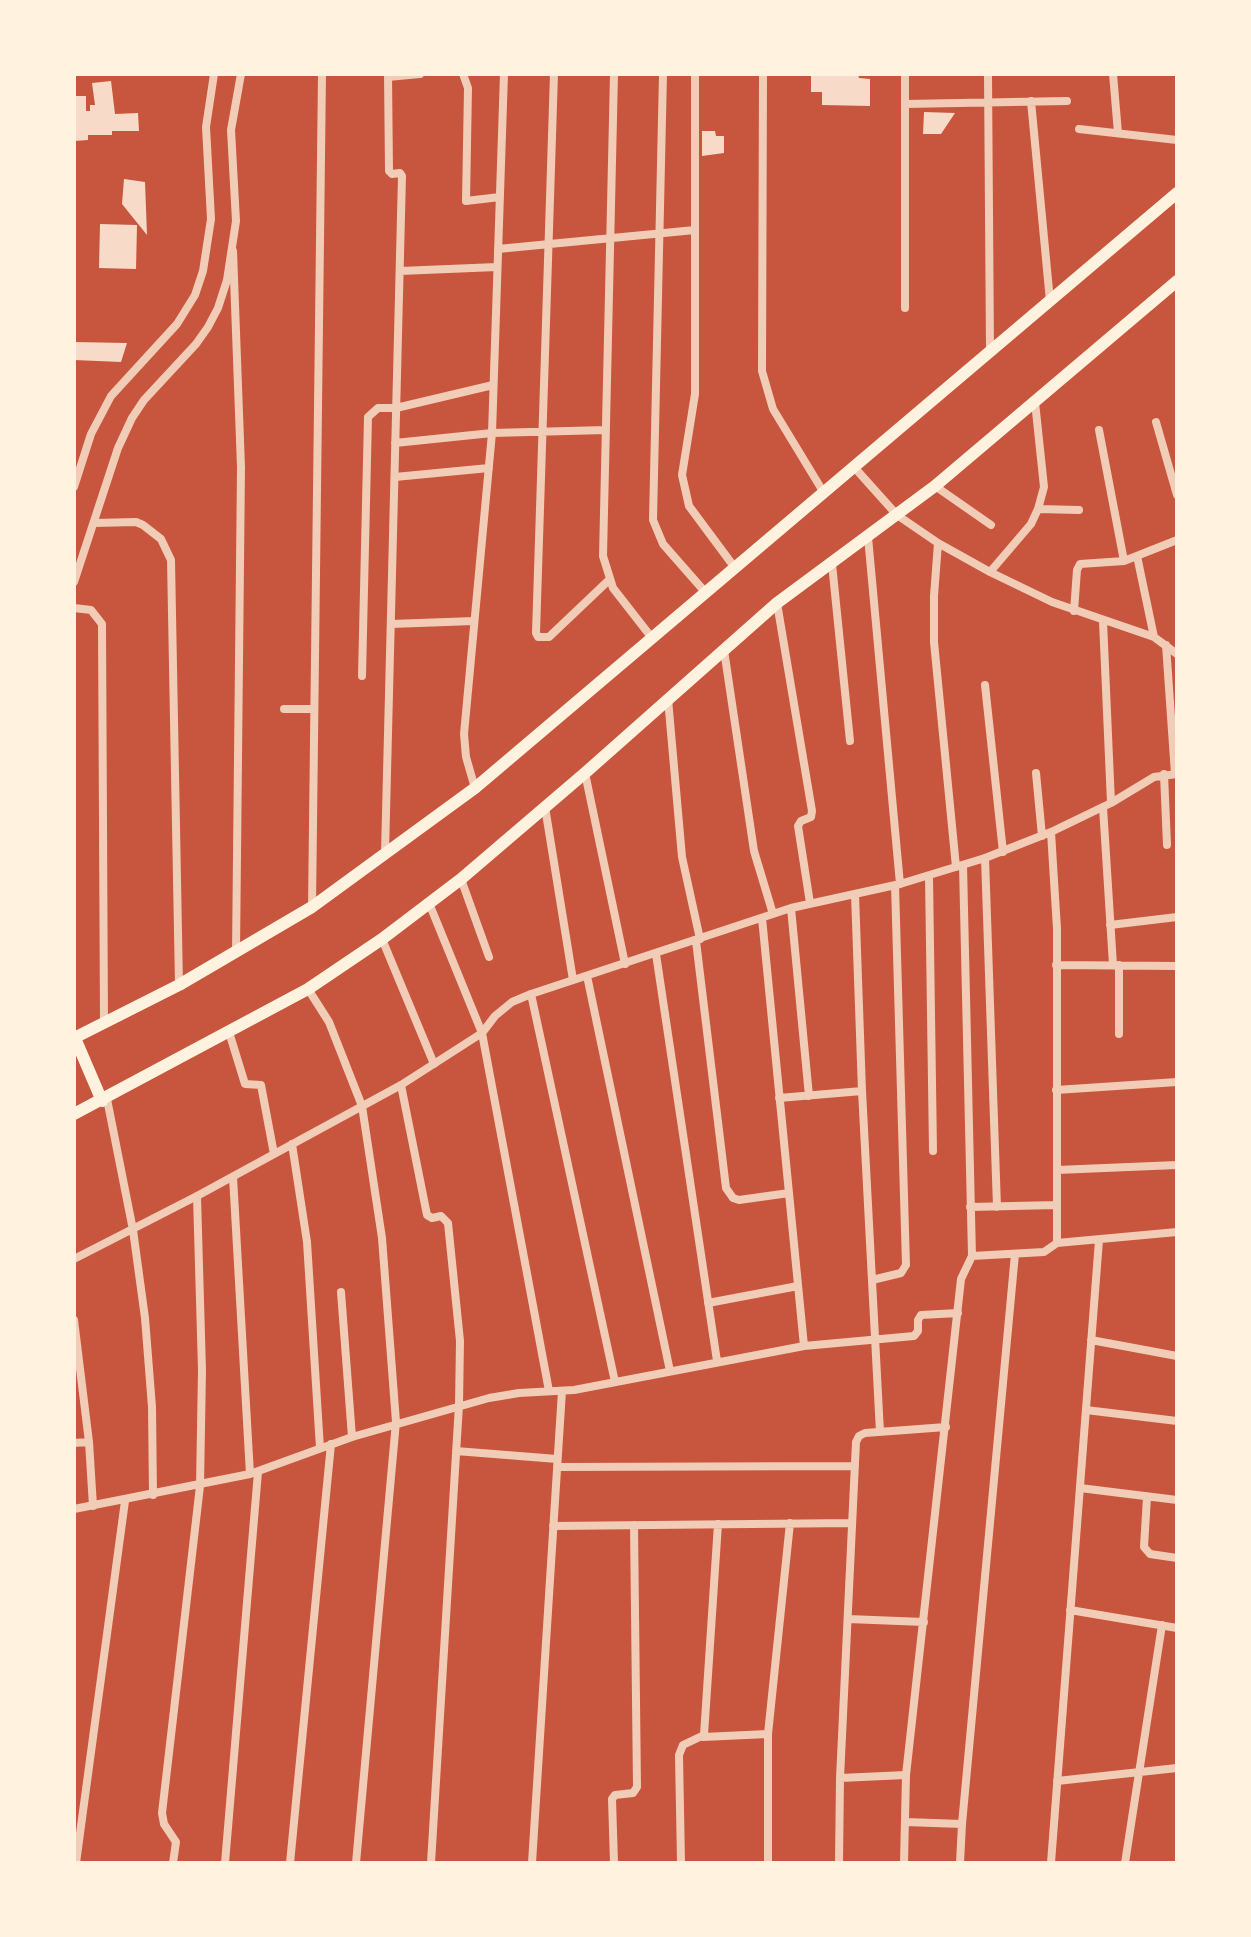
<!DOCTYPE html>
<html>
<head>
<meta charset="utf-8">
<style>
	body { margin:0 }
	#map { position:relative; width:1251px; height:1937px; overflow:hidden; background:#c8553d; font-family:"IBM Plex Sans",sans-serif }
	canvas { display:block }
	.frame { position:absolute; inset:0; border:76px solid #fff3e0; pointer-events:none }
</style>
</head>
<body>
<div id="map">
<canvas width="1251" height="1937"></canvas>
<div class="frame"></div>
</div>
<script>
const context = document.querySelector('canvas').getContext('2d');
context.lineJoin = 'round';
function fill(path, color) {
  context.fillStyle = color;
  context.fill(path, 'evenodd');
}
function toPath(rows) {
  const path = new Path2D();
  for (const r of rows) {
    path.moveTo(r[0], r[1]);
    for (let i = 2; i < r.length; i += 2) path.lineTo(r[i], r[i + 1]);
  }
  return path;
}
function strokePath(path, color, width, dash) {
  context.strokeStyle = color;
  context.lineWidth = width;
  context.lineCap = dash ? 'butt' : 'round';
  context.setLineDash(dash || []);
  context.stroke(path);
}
const building = toPath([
	[811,74,858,74,859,78,870,79,870,106,822,105,822,92,811,92],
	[111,81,115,114,138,113,139,131,112,131,112,135,88,135,88,140,74,141,74,96,86,96,86,111,90,111,90,105,95,105,92,83],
	[924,112,955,113,941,134,923,134],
	[702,131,715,131,716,136,724,136,724,153,702,156],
	[124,179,145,182,147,235,122,204],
	[100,224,137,225,136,269,99,268],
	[74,342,127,343,121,362,74,360]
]);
const minor = toPath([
	[463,74,468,88,466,201,500,197],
	[554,74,536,633,538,637,549,637,609,580],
	[614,74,603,556,613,588,652,638],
	[663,74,653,520,663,544,706,593],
	[695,74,695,394,682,475,689,506,735,568],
	[763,74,762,371,773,409,824,493],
	[988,74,990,351],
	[1113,74,1118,133],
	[388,77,420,74],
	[1031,101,1050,301],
	[905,104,1067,101],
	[1079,129,1177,140],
	[498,249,695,230],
	[233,251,241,467,236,953],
	[400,271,497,267],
	[905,308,905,74],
	[1156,422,1177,495],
	[1099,430,1124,561],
	[395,443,492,433,606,430],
	[854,467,897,515,938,543,990,572,1052,602,1154,637,1177,654],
	[395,477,489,468],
	[935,486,991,525],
	[74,487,91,434,111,396,177,324,195,295,203,271,211,219,206,127,214,74],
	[1038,509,1079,510],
	[94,523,136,522,143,525,161,539,171,560,179,985],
	[868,537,900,884],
	[938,543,934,596,934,642,956,867],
	[1137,556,1154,637],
	[832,564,850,741],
	[990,572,1031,524,1038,509,1044,487,1035,402],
	[74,582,118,448,132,418,144,400,196,344,208,327,218,308,227,280,236,221,231,130,241,74],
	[777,603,812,811,811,817,801,821,798,826,810,903],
	[74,608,91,610,102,624,104,1022],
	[1074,611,1077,570,1080,564,1124,561,1177,540],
	[1103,621,1111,803],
	[391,624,474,621],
	[1166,645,1175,774],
	[724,650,754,851,773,914],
	[362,676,368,417,378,408,396,408,493,385],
	[985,685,1003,852],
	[668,699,682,857,700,939],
	[284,709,314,709],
	[585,773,625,964],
	[1036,773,1042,836],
	[1164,774,1167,845],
	[475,788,466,757,464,734,492,433,504,74],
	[545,807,573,980],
	[1103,807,1113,965],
	[1051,832,1057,929,1057,1243],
	[385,853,402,176,400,173,392,174,389,171,388,74],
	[985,858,997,1207],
	[929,876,933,1151],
	[461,879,489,957],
	[855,894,862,1091,880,1432],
	[429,903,482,1033,549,1391],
	[312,907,322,74],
	[791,908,809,1096],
	[762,918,804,1346],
	[1110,925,1177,917],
	[382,939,434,1064],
	[696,941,726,1188,733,1198,739,1200,789,1193],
	[656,954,717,1361],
	[1056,965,1177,966],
	[1119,965,1119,1034],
	[587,976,670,1371],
	[308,989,329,1022,362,1106,382,1238,396,1422,356,1863],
	[531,994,615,1382],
	[229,1032,245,1084,261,1085,274,1154],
	[401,1085,427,1215,432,1218,441,1216,448,1223,460,1341,459,1405,431,1863],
	[1056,1090,1177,1082],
	[779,1098,862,1091],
	[107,1099,133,1230,145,1318,152,1407,153,1495],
	[292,1144,307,1242,320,1448],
	[1057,1170,1177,1165],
	[233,1177,250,1474],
	[970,1207,1057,1205],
	[972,1256,1044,1252,1057,1243,1177,1232],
	[74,1259,197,1196,401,1085,482,1033,495,1016,512,1002,531,994,791,908,900,884,985,858,1051,832,1111,803,1154,777,1177,774],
	[872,1280,901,1273,906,1265,895,885],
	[341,1292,352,1437],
	[708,1303,798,1286],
	[74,1320,89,1442,93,1506],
	[1091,1340,1177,1356],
	[1086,1410,1177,1421],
	[74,1443,89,1442],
	[456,1451,557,1459],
	[557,1467,855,1466],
	[1080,1488,1177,1500],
	[1147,1497,1144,1547,1150,1554,1177,1558],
	[74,1509,250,1474,352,1437,489,1398,519,1393,574,1390,804,1346,914,1336,918,1331,918,1320,921,1315,958,1313],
	[553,1526,852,1523],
	[1070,1610,1177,1628],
	[848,1619,924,1622],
	[703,1737,768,1734],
	[840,1778,906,1775],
	[1057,1781,1177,1768],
	[905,1822,962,1824],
	[76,1863,125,1501],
	[173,1863,176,1842,164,1824,162,1813,200,1486,202,1370,197,1196],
	[225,1863,258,1472],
	[290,1863,331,1444],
	[532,1863,562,1391],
	[614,1863,612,1799,615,1795,633,1793,637,1787,634,1525],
	[681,1863,679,1755,683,1745,704,1735,718,1524],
	[768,1863,768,1734,790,1523],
	[839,1863,840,1778,856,1442,859,1436,865,1433,946,1427],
	[904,1863,906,1775,961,1279,972,1256,963,865],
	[960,1863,962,1824,1015,1254],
	[1051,1863,1099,1240],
	[1125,1863,1162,1625]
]);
const secondary = toPath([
	[74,1038,179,985,312,907,475,788,1177,193],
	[75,1038,102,1101],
	[74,1114,308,989,382,939,461,879,585,773,777,603,935,486,1177,281]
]);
fill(building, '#f7dbc8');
strokePath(minor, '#f1ccb7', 8);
strokePath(secondary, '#fff3e0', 12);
</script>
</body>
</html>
